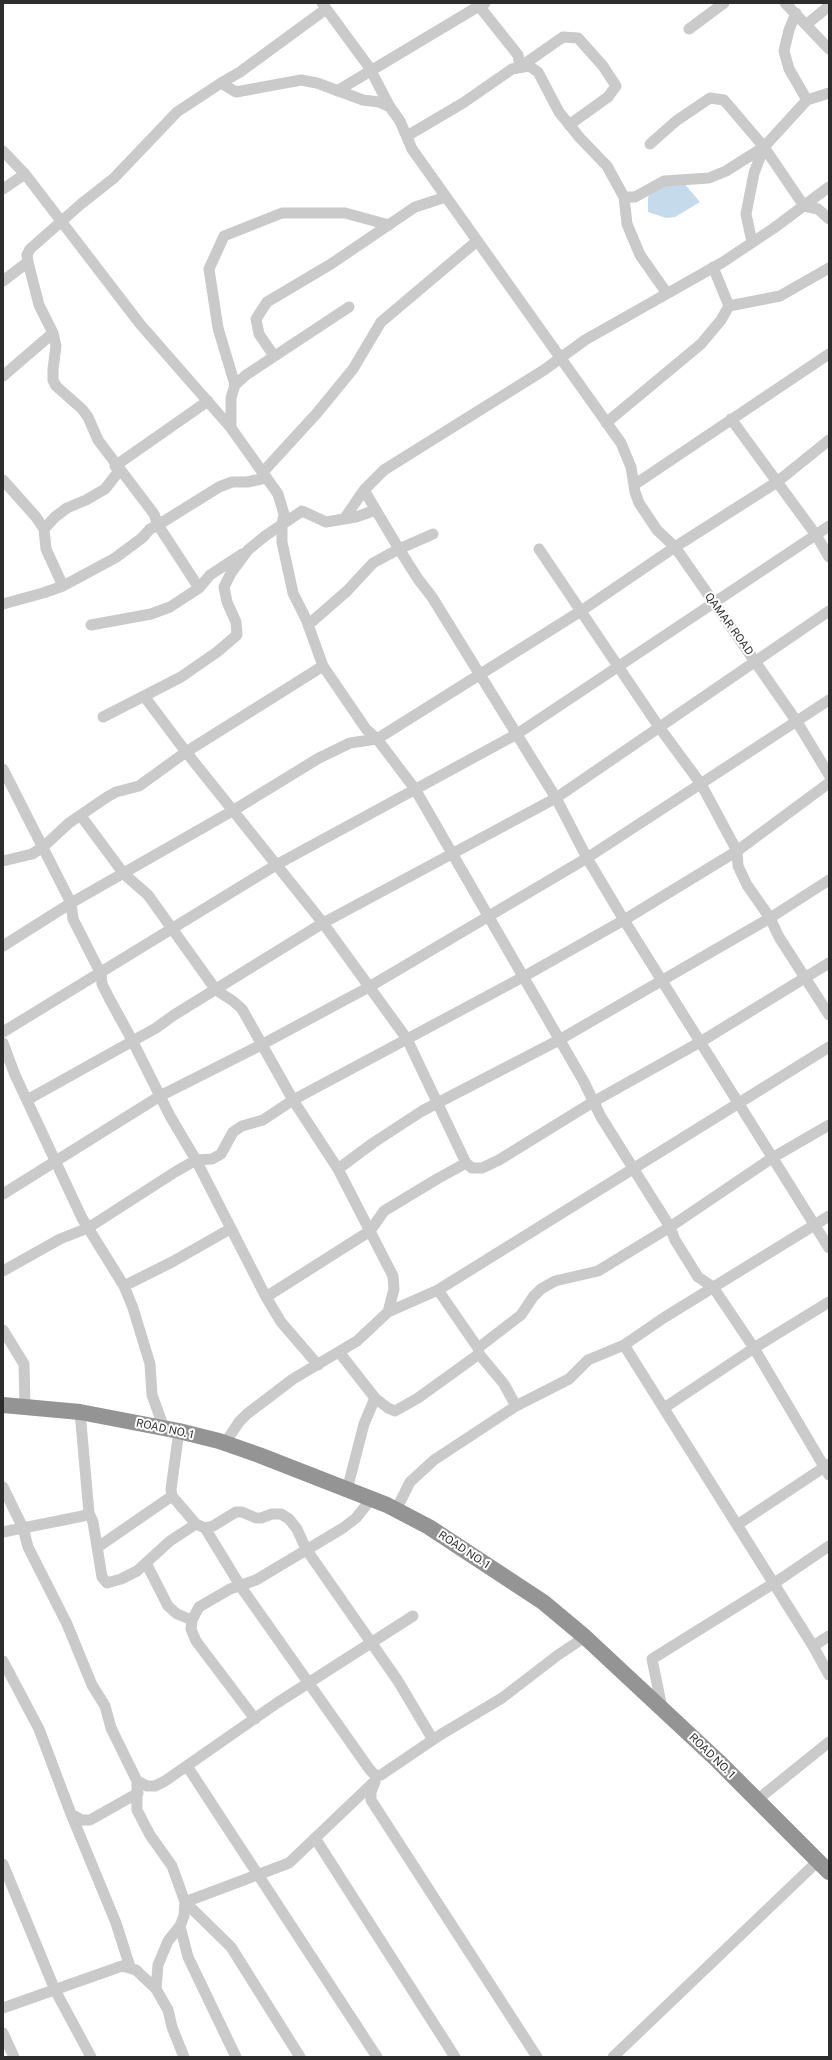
<!DOCTYPE html>
<html>
<head>
<meta charset="utf-8">
<style>
	body { margin:0 }
	#map { position:relative; width:832px; height:2060px; overflow:hidden; background:#fff; font-family:"Public Sans",sans-serif }
	canvas { display:block }
	.frame { position:absolute; inset:0; border:4px solid #2d2d2d; pointer-events:none }
</style>
</head>
<body>
<div id="map">
<canvas width="832" height="2060"></canvas>
<div class="frame"></div>
</div>
<script>
const context = document.querySelector('canvas').getContext('2d');
context.lineJoin = 'round';
function fill(path, color) {
  context.fillStyle = color;
  context.fill(path, 'evenodd');
}
function toPath(rows) {
  const path = new Path2D();
  for (const r of rows) {
    path.moveTo(r[0], r[1]);
    for (let i = 2; i < r.length; i += 2) path.lineTo(r[i], r[i + 1]);
  }
  return path;
}
function strokePath(path, color, width, dash) {
  context.strokeStyle = color;
  context.lineWidth = width;
  context.lineCap = dash ? 'butt' : 'round';
  context.setLineDash(dash || []);
  context.stroke(path);
}
function drawText(font, color, halo, rows, align = 'center') {
  context.font = font + ' "Public Sans",sans-serif';
  context.lineWidth = 4;
  context.setLineDash([]);
  context.textBaseline = 'middle';
  context.strokeStyle = halo;
  context.fillStyle = color;
  for (const [text, x, y, turn = 0] of rows) {
    context.save();
    context.translate(x, y);
    context.rotate((+turn || 0) * Math.PI / 180);
    context.textAlign = isNaN(turn) ? turn : align;
    if (halo) context.strokeText(text, 0, 0);
    context.fillText(text, 0, 0);
    context.restore();
  }
}
const water = toPath([
	[682,181,700,202,675,217,666,218,648,212,648,198,650,192,657,186]
]);
const minor = toPath([
	[322,3,369,67,390,107],
	[485,3,479,6,518,55,520,67,563,37,578,38,603,66,616,86,608,97,569,125],
	[785,3,829,49],
	[796,13,789,30,784,51,789,69,807,100],
	[807,24,829,6],
	[689,29,724,3],
	[221,83,240,72,326,9],
	[337,91,479,6,477,3],
	[407,136,463,103,512,69,529,66,538,72,559,112,580,138,607,166,624,197,635,197,664,181,709,178,726,171,764,147,807,100,829,93],
	[650,144,676,121,710,98,724,100,764,147,804,206,818,209,829,219],
	[3,151,25,174,140,324,231,428,278,494,284,514,282,524,282,542,293,593,306,619,323,666,366,729,377,739,415,789,584,1082,601,1117,670,1227,675,1240,698,1277,713,1287,754,1348,829,1475],
	[3,189,25,174],
	[624,197,627,224,640,255,666,292],
	[752,242,746,214,754,173,764,147],
	[3,281,28,262],
	[729,306,780,296,829,268],
	[274,356,259,334,256,319,267,302,331,264,415,207,446,197],
	[3,376,53,333],
	[235,385,218,328,209,269,224,236,282,213,345,213,389,225],
	[731,419,816,535,829,557],
	[606,423,701,344,721,320,729,306,713,267],
	[231,428,231,398,235,385,246,375,349,307],
	[115,466,208,401],
	[263,472,317,413,353,369,381,322,477,241],
	[3,480,36,517,44,529,46,549,63,586],
	[634,485,829,354],
	[364,490,399,549,418,579,432,597,556,798,587,858,624,920,829,1248],
	[344,519,364,490,384,470,544,370,585,340,723,262,774,228,829,187],
	[44,529,55,517,67,508,86,500,105,489,119,471],
	[539,549,659,727,701,784,737,851,738,866,747,885,770,918,779,937,829,1015],
	[199,588,158,525,219,487,232,482,247,482,266,478],
	[3,604,43,593,63,586,115,558,142,538,150,529,158,525,154,514,98,440,88,417,82,409,56,386,53,380,53,369,56,346,53,333,39,305,28,262,27,255,30,249,81,204,114,178,177,112,221,83,236,92,301,80,317,83,363,100,379,102,390,107,400,121,412,149,621,443,631,467,635,492,639,503,657,530,675,547,756,663,797,722,829,775],
	[91,625,151,614,170,607,199,588,210,575,242,554],
	[308,625,347,591,373,563,399,549,433,534],
	[144,696,186,752,323,923,407,1039,466,1163],
	[103,717,181,677,217,652,237,635,236,622,227,602,224,587,231,573,248,550,265,536,302,511,326,522,356,517,376,510],
	[3,769,71,903,73,919,101,974,102,984,109,998,132,1040,170,1116,196,1160,212,1159,221,1154,233,1132,242,1126,263,1120,293,1100,338,1169,373,1143,422,1111,559,1040,770,918,829,880],
	[81,816,124,874,148,895,216,990,233,1001,242,1009,293,1100,523,977,624,920,737,851,829,783],
	[3,861,32,854,43,847,69,823,107,797,116,792,139,786,186,752,323,666],
	[3,946,71,903,234,810,319,758,350,743,377,739,581,611,675,547,777,482,829,440],
	[3,1032,276,865,517,734,829,526],
	[3,1043,15,1075,82,1218,124,1286,133,1308,150,1364,152,1395,164,1428],
	[27,1100,156,1028,174,1015,323,923,556,798,829,611],
	[338,1169,393,1276,394,1289,388,1312],
	[3,1194,160,1096,261,1045,369,987,587,858,829,700],
	[3,1271,60,1239,88,1228,175,1172,196,1160,266,1297,281,1322,318,1365],
	[124,1286,172,1262,230,1229],
	[438,1290,478,1348,479,1354],
	[266,1297,370,1231,384,1211,437,1179,466,1163,472,1168,482,1168,499,1160,593,1102,702,1041,829,963],
	[3,1330,24,1364,25,1406],
	[624,1345,813,1646,829,1675],
	[478,1348,521,1315,533,1297,541,1289,555,1281,598,1271,670,1227,772,1158,829,1125],
	[339,1352,375,1398,388,1408,395,1411,418,1398,479,1354,504,1384,516,1406],
	[664,1408,754,1348,829,1302],
	[179,1431,171,1489,172,1496,196,1524,205,1528,213,1526,236,1512,242,1512,256,1518,261,1518,272,1514,281,1514,289,1519,297,1529,306,1549,398,1681,433,1740],
	[225,1443,239,1422,247,1414,293,1379,357,1341,388,1312,438,1290,829,1047],
	[3,1487,23,1528,28,1547,67,1624,92,1685,105,1706,111,1728,137,1781,147,1786,155,1786,165,1781,277,1703,413,1616],
	[347,1490,364,1424,375,1398],
	[396,1510,410,1482,434,1460,516,1406,569,1379,588,1360,624,1345,665,1317,829,1216],
	[89,1513,93,1522,102,1577,107,1583,121,1579,137,1571,170,1541,196,1524],
	[737,1525,829,1464],
	[205,1528,241,1587,370,1770,376,1776],
	[3,1532,83,1516,89,1513,80,1412],
	[98,1547,172,1496],
	[146,1563,168,1606,177,1614,192,1620],
	[813,1646,829,1636],
	[3,1661,39,1729,71,1814,82,1820,90,1820,138,1793],
	[662,1708,652,1659,779,1580,829,1546],
	[255,1719,196,1641,191,1629,192,1620,199,1607,230,1589,256,1580,343,1528,356,1518,371,1499],
	[187,1766,377,2057],
	[376,1776,381,1775,440,1735,502,1698,558,1655,585,1637],
	[137,1781,137,1810,150,1835,172,1866,185,1902,184,1916,180,1926,168,1941,158,1965,156,1989,168,2010,172,2027,184,2057],
	[375,1782,371,1792,371,1800,537,2057],
	[757,1800,829,1742],
	[71,1814,116,1923,130,1967],
	[315,1838,455,2057],
	[3,1864,55,1990,91,2057],
	[180,1926,188,1957,236,2057],
	[3,2008,122,1966,136,1970,156,1989],
	[3,2033,14,2057],
	[300,2057,231,1947,185,1902,289,1863,375,1781],
	[613,2057,818,1861]
]);
const highway = toPath([
	[3,1405,80,1412,179,1431,219,1441,259,1455,387,1505,429,1527,543,1602,585,1637,718,1761,829,1872]
]);
const streetNames = [
	["QAMAR ROAD",729,624,54],
	["ROAD NO. 1",165,1429,12],
	["ROAD NO. 1",464,1550,33],
	["ROAD NO. 1",712,1756,44]
];
fill(water, '#c5dbec');
strokePath(minor, '#cacaca', 11);
strokePath(highway, '#949494', 16);
drawText('11px', '#2d2d2d', '#fff', streetNames);
</script>
</body>
</html>
